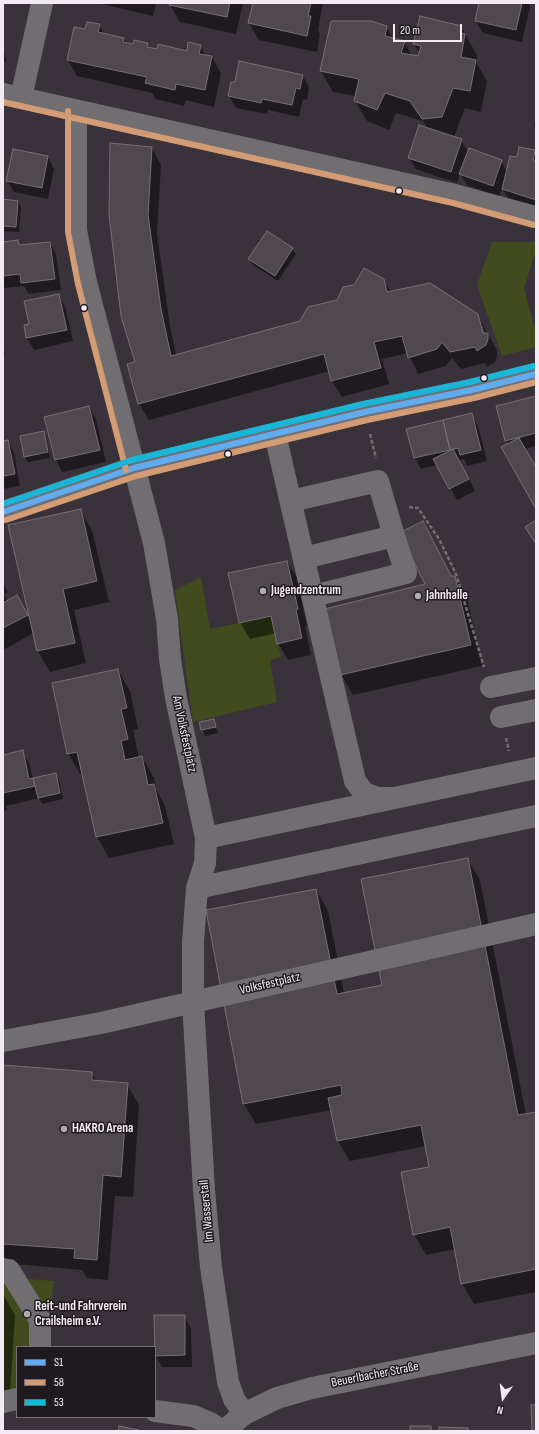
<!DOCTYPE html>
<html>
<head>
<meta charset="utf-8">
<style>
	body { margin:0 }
	#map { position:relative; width:539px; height:1434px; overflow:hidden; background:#3a323a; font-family:"Sofia Sans Condensed",sans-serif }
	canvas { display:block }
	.frame { position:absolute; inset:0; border:4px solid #f3eaf3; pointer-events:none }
	.legend { position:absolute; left:16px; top:1346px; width:140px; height:72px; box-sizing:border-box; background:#1f1920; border:1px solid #746d74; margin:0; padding:5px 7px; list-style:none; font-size:12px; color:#f3eaf3 }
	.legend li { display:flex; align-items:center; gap:8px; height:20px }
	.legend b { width:20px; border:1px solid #746d74 }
	.north { position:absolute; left:483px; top:1378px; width:40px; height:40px; -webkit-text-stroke:3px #1f1920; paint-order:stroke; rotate:194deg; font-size:11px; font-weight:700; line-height:16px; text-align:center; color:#f3eaf3 }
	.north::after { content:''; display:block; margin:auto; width:14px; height:18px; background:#f3eaf3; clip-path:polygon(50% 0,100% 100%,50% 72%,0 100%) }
	.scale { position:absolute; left:393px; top:24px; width:69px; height:18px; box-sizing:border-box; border:2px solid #f3eaf3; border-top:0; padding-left:5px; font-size:12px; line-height:14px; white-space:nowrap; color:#f3eaf3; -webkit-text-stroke:3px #1f1920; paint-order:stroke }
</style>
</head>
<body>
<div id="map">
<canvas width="539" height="1434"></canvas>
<div class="frame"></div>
<ul class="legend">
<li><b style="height:5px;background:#60acee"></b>S1</li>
<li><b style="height:5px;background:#d39c74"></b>58</li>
<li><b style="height:5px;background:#1ab6d8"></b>53</li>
</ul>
<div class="north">N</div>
<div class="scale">20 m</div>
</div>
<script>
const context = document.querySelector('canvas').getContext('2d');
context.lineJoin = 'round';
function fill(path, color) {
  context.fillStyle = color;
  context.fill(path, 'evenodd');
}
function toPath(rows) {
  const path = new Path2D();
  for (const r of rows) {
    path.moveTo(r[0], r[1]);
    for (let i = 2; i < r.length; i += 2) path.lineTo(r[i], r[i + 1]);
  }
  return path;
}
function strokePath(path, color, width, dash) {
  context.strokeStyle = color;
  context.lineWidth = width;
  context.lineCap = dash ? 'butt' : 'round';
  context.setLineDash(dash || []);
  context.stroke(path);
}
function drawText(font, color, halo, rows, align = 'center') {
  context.font = font + ' "Sofia Sans Condensed",sans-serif';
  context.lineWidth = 3;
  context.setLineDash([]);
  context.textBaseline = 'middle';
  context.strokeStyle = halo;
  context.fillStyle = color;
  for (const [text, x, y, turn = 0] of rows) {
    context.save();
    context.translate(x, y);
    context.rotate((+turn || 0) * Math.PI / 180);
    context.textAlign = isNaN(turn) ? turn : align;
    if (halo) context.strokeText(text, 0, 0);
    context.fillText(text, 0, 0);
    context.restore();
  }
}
const green = toPath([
	[492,242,536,242,536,250,524,288,536,334,536,347,502,356,477,285],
	[201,577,210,629,271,616,281,657,270,660,277,702,193,722,175,590],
	[3,1277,54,1281,46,1347,17,1347,17,1402,3,1403]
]);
const shadow = toPath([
	[97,3,156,3,153,16],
	[171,3,243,3,236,34,180,22,170,5],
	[254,3,323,3,318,30,320,34,317,52,259,40,249,23],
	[480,3,528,3,530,7,522,42,483,33,476,21],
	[332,22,386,27,393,39,404,42,412,56,419,58,420,54,414,44,461,27,477,55,476,62,487,81,481,112,465,108,454,137,461,140,468,152,501,161,507,172,518,158,534,151,536,154,536,209,510,201,502,188,499,197,467,185,460,174,457,183,416,169,409,157,428,129,423,121,396,113,389,130,367,121,355,101,356,96,333,92,321,71],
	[99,25,104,34,124,38,127,43,134,45,147,44,150,49,187,52,200,46,206,56,212,57,221,74,214,107,186,100,184,106,156,99,152,93,77,76,68,60,86,30],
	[3,47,6,62,3,61],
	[303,76,309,87,307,100,303,99,299,117,268,110,267,114,236,108,229,96],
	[536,117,536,129,534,126],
	[152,148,161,165,157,233,170,326,176,355,300,322,337,300,383,280,391,292,477,314,497,350,497,356,495,362,487,367,485,363,461,369,452,358,446,366,418,374,408,353,382,359,389,384,342,397,332,381,330,371,149,420,139,404,137,362],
	[480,326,483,326,486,337,484,338],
	[48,157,54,169,48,199,14,192,7,180],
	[3,200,18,201,21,207,19,232,3,231],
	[18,241,20,246,50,243,56,254,61,290,29,294,24,286,3,288,3,243],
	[292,249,296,254,278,281,253,265,249,259],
	[58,295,65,306,73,341,34,350,27,338,25,326,30,325],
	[3,344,5,355,3,355],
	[536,397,536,446,525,449,536,469,536,507,506,440],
	[89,407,96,419,106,462,62,472,56,460,46,418],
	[471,414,478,426,487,461,467,466,464,459,459,460,475,491,457,500,438,465,421,469,415,458],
	[43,432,46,438,50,458,28,462,25,457],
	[8,441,14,453,20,486,3,489,3,442],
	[80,510,92,530,109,602,74,610,86,663,50,672,38,651,34,633,3,650,3,583,8,592,4,594,7,602,17,597,30,620],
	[423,522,452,577,455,577,467,598,482,666,353,695,341,674,427,585],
	[287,562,297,578,307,626,305,626,311,655,288,660,278,643,276,633,250,639,240,622],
	[118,670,130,691,138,729,133,730,139,758,142,757,154,778,156,789,165,806,174,844,109,858,97,837,83,773,80,774,68,753],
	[213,720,218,733,205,736,200,723],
	[22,751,29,763,33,779,55,774,59,780,63,799,42,804,39,798,6,806,7,810,3,811,3,756],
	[468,860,480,880,526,1115,536,1113,536,1292,474,1304,462,1283,456,1249,426,1255,414,1234,430,1168,426,1146,350,1161,338,1141,332,1110,256,1124,244,1104,316,890,328,911,344,993,383,986],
	[3,1066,91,1073,97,1082,127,1084,139,1105,133,1197,115,1196,108,1280,87,1278,82,1270,3,1263],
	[3,1294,15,1315,9,1407,3,1407],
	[184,1316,191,1328,192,1367,162,1367,156,1356]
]);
const building = toPath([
	[170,3,230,3,227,17,169,5,170,3],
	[253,3,311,3,308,16,311,16,307,36,248,23,253,3],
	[479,3,522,3,516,30,475,21,479,3],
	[420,16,462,26,460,32,465,34,461,57,476,60,470,91,453,88,442,117,422,119,410,101,385,93,377,110,354,101,359,79,320,71,331,21,371,21,387,26,385,36,405,41,401,53,418,56,421,46,413,44,420,16],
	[87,22,100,24,98,32,124,38,123,42,133,44,134,40,148,43,147,47,157,49,158,44,187,51,188,42,201,45,199,54,212,56,205,90,176,84,175,90,145,83,147,77,67,60,74,27,85,29,87,22],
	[239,61,303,75,300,89,296,88,292,105,262,99,261,103,228,96,231,82,235,82,239,61],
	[419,125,462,139,451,172,408,158,419,125],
	[110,143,152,147,148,215,161,309,171,356,300,321,308,307,337,300,343,287,354,285,364,268,384,279,387,292,430,283,478,314,483,333,488,333,488,339,486,345,477,351,475,347,450,352,442,342,437,349,408,358,402,336,374,342,381,368,331,381,324,354,138,404,127,364,135,362,121,316,109,215,110,143],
	[519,147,535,150,533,160,536,160,536,200,502,189,510,156,517,157,519,147],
	[469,148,502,160,493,186,459,174,469,148],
	[13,149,48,156,42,188,6,181,13,149],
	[3,199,18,201,16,227,3,226,3,199],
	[267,231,293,248,275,276,248,259,267,231],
	[18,240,19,245,50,242,55,279,21,283,20,274,3,276,3,242,18,240],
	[59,294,67,330,26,338,24,325,29,324,24,301,59,294],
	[536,396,536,433,505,441,496,406,536,396],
	[89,406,100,450,55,460,44,417,89,406],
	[472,413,481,450,460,455,458,448,450,450,443,420,472,413],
	[443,420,450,450,414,458,406,429,443,420],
	[44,431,48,452,24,457,20,436,44,431],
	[519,438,536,467,536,509,501,447,519,438],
	[8,440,15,474,3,476,3,441,8,440],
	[453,449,469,479,449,489,433,459,453,449],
	[81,509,97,581,63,589,75,643,37,651,8,525,81,509],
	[536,520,536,544,525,527,536,520],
	[423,521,451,576,455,576,471,645,340,675,325,609,425,584,399,533,423,521],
	[287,561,298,609,296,610,302,638,277,644,271,616,239,623,228,573,287,561],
	[17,595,28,615,3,628,3,603,17,595],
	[118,669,127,708,121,709,128,739,121,741,125,760,142,756,148,785,154,784,163,823,96,837,77,752,67,754,52,683,118,669],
	[214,719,216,727,201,730,199,722,214,719],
	[23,750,29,779,33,778,35,786,3,793,3,755,23,750],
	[56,773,60,793,38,798,33,778,56,773],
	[468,858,518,1115,536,1112,536,1269,461,1284,450,1227,413,1235,401,1172,429,1167,421,1125,337,1141,328,1098,342,1095,341,1085,243,1104,206,910,316,889,337,994,382,985,361,879,468,858],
	[3,1065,92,1072,92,1080,128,1083,121,1177,103,1175,97,1260,74,1258,75,1249,3,1244,3,1065],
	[154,1315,185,1315,185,1355,155,1356,154,1315],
	[531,1405,536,1405,536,1431,532,1431,531,1405],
	[119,1426,139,1430,139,1431,118,1431,119,1426],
	[410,1426,431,1426,431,1431,410,1431,410,1426],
	[439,1427,468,1428,468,1431,439,1431,439,1427]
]);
const path = toPath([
	[370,434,376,458],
	[409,507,418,508,439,539,456,574,484,667],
	[506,738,509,751]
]);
const minor = toPath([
	[3,94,455,195,536,217],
	[21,98,42,3],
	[76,111,76,230,86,282,154,543,167,619,170,659,176,698,206,838,205,863,197,888,193,942,193,1002,204,1190,211,1267,228,1382,234,1399,244,1414],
	[275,434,355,781,364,793,377,798,392,798],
	[291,501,378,481,394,536],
	[304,558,394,536,406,573,313,596],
	[491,687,536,678],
	[501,717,536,710],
	[206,838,536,768],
	[197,888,536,816],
	[3,1041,101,1023,536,924],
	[3,1269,9,1270,40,1320,40,1347],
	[3,1402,17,1399],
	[155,1411,193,1416,210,1423,222,1431],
	[224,1431,244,1414,277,1398,312,1388,536,1343]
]);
const major = toPath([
	[3,512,134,468,365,412,472,390,536,374]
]);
const bus1 = toPath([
	[3,512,134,468,365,412,472,390,536,374]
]);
const bus2 = toPath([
	[3,102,453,203,534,225],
	[68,111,68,232,78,284,126,470],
	[6,520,136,476,367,420,474,398,536,382]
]);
const bus3 = toPath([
	[3,504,132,460,363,404,470,382,534,366]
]);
const markers = [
	[399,191,3.5,"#f3eaf3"],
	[84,308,3.5,"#f3eaf3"],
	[484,378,3.5,"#f3eaf3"],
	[228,454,3.5,"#f3eaf3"],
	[263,591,4,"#b2aab2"],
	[418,596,4,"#b2aab2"],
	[64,1129,4,"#b2aab2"],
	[27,1314,4,"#b2aab2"]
];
const poiNames = [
	["Jugendzentrum",271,591],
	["Jahnhalle",426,596],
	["HAKRO Arena",72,1129],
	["Reit-und Fahrverein",35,1307],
	["Crailsheim e.V.",35,1322]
];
const streetNames = [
	["Am Volksfestplatz",184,734,78],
	["Volksfestplatz",270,984,-13],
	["Im Wasserstall",207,1211,-95],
	["Beuerlbacher Straße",375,1375,-11]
];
fill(green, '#414b1d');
fill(shadow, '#0007');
fill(building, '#4f484f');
strokePath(building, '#767076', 1);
strokePath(path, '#726e72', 2.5, [4, 2]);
strokePath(minor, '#716e71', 22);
strokePath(major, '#736e73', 22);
strokePath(bus1, '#60acee', 6);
strokePath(bus2, '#d39c74', 6);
strokePath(bus3, '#1ab6d8', 6);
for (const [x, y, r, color] of markers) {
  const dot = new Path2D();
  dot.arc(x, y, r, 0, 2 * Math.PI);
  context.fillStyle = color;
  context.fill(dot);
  strokePath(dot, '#1f1920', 1.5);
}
drawText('bold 13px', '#f3eaf3', '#1f1920', poiNames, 'left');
drawText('13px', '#f3eaf3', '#1f1920', streetNames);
</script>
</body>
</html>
